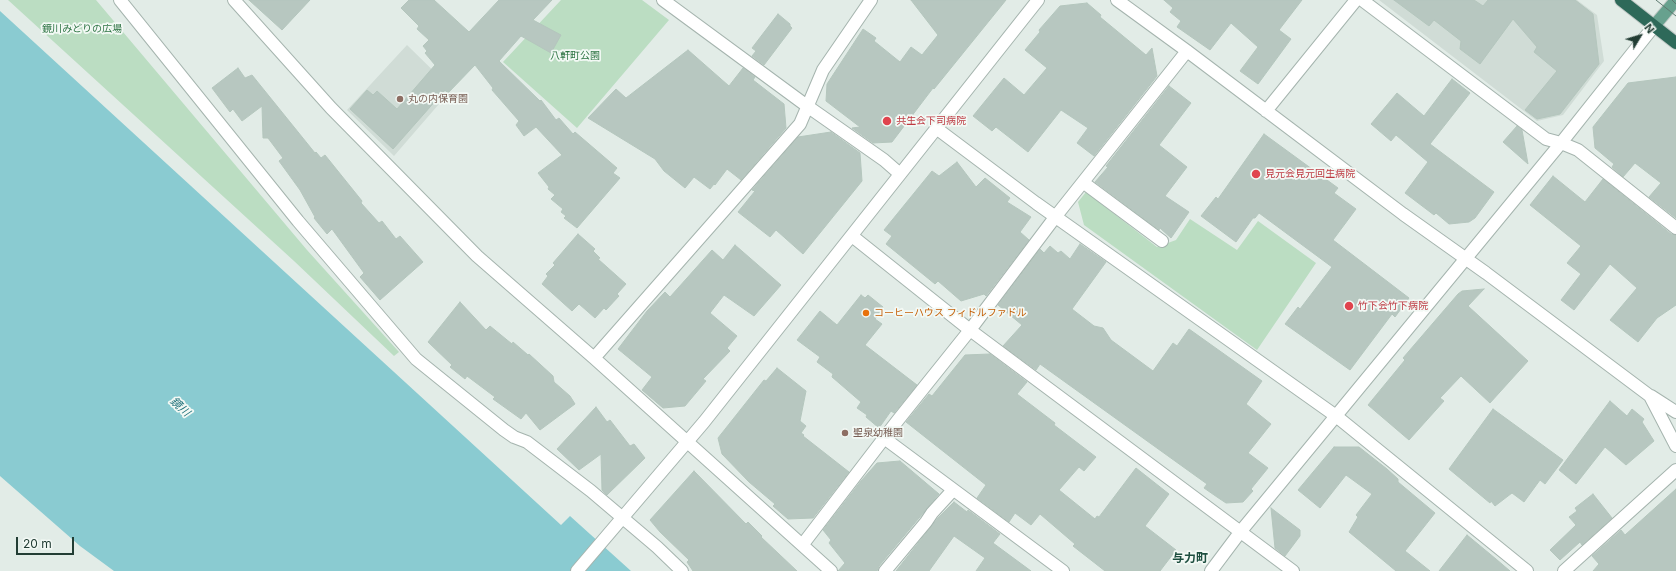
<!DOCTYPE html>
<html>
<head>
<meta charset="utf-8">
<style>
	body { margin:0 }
	#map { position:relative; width:1676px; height:571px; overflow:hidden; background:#e2ece7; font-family:Inter,sans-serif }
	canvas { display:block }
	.north { position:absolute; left:1620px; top:16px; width:40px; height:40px; -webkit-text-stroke:3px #f3f9f5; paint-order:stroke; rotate:52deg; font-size:11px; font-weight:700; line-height:16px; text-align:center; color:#223d34 }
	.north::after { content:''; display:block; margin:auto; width:14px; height:18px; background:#223d34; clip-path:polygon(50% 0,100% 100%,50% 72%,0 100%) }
	.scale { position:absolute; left:16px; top:537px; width:58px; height:18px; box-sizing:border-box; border:2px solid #223d34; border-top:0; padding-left:5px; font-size:12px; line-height:14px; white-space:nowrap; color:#223d34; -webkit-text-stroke:3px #f3f9f5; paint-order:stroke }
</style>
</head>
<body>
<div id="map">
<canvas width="1676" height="571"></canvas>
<div class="north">N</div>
<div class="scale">20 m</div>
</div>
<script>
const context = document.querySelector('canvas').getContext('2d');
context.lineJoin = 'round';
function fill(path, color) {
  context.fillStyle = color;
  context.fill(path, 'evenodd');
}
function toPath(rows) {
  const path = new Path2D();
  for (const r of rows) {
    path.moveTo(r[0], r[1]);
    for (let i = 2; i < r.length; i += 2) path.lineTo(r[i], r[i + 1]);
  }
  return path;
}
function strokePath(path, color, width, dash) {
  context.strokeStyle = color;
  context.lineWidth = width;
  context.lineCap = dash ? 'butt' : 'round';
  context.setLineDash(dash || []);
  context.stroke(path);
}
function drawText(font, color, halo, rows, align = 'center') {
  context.font = font + ' Inter,"Noto Sans JP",sans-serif';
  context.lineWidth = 3.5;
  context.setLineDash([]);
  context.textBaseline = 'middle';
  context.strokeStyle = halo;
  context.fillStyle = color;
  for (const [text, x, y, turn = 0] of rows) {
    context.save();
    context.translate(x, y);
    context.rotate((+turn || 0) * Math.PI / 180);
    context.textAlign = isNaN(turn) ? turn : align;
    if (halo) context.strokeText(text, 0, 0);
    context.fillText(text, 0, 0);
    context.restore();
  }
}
const built = toPath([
	[1379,0,1577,0,1597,15,1604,61,1563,115,1537,121],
	[407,45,452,89,394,156,347,110]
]);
const green = toPath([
	[8,0,96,0,307,250,399,352,394,356,294,261],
	[561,0,642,0,669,20,577,128,503,62],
	[1086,192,1157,247,1176,240,1190,219,1237,250,1258,221,1316,263,1257,350,1084,225,1078,202]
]);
const water = toPath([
	[0,11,561,525,570,516,631,571,114,571,80,546,0,476]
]);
const building = toPath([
	[249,0,310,0,282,30,249,0],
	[409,0,434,0,469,32,499,0,552,0,533,20,561,35,551,53,521,36,499,61,540,101,541,100,556,120,559,118,573,134,575,132,617,168,613,173,620,178,577,228,564,218,566,216,561,212,563,209,551,199,555,195,548,189,549,187,538,173,562,155,536,127,524,136,516,125,519,121,492,90,493,88,475,65,448,93,445,90,393,149,350,109,367,90,373,95,377,91,397,109,435,65,425,53,427,51,423,46,429,40,417,29,419,26,401,8,409,0],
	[911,0,1006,0,934,89,933,88,892,142,873,143,852,128,860,127,826,101,827,84,863,29,876,38,874,41,900,62,911,47,922,55,938,35,911,0],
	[1164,0,1302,0,1279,30,1291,39,1258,84,1240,71,1258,47,1231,23,1210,50,1177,27,1181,21,1170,12,1173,8,1164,0],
	[1394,0,1474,0,1483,6,1488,0,1575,0,1593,14,1599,64,1560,114,1537,119,1525,110,1557,71,1534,52,1537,47,1513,19,1480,64,1460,49,1461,41,1434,20,1429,26,1394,0],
	[1087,3,1101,15,1100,17,1146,55,1152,48,1157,76,1094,156,1077,143,1088,128,1061,110,1028,152,996,127,992,131,973,116,1004,78,1024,95,1047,68,1025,50,1040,32,1039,30,1060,6,1087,3],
	[778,14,790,24,790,26,792,28,764,65,752,56,756,51,752,48,778,14],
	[688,50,729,86,743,68,755,77,753,80,784,104,786,128,741,180,727,169,715,185,714,184,710,189,694,177,685,188,664,171,655,159,588,118,616,89,626,98,688,50],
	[238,68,245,78,252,75,315,153,316,152,321,158,325,155,362,201,361,203,379,223,382,221,396,239,400,236,423,262,380,300,360,277,364,273,332,229,327,234,314,218,315,217,300,190,279,161,283,158,268,138,263,138,262,106,242,121,233,109,230,112,212,88,238,68],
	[1676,77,1676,218,1649,197,1661,183,1635,163,1623,177,1612,167,1614,164,1595,148,1593,127,1628,83,1676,77],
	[1452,79,1470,93,1430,144,1494,192,1475,218,1469,222,1449,224,1436,213,1434,215,1405,193,1428,162,1396,135,1391,141,1371,124,1397,93,1424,116,1452,79],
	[1169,86,1191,103,1159,145,1187,167,1165,196,1189,212,1171,238,1160,228,1159,230,1095,182,1108,167,1106,166,1169,86],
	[1517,126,1522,130,1528,164,1503,142,1517,126],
	[831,132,860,153,862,181,803,254,776,230,770,237,738,212,755,191,752,190,798,137,831,132],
	[1264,134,1338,188,1334,193,1356,209,1333,240,1409,298,1395,317,1392,314,1350,370,1285,324,1298,307,1300,309,1332,267,1259,213,1255,218,1253,218,1236,242,1201,216,1216,197,1218,199,1264,134],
	[957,162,976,187,985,178,1010,198,1007,202,1031,217,1020,232,1029,240,986,296,984,294,961,301,938,281,935,284,886,244,892,236,884,230,932,171,939,176,957,162],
	[1553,176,1585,202,1603,179,1671,234,1676,235,1676,305,1657,318,1638,342,1610,320,1637,288,1610,264,1574,310,1561,300,1581,274,1567,263,1581,246,1530,205,1553,176],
	[578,234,595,249,593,251,600,258,598,259,626,284,617,294,619,296,606,310,604,308,595,318,579,304,572,311,542,284,548,276,546,274,555,265,553,263,578,234],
	[1080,244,1106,262,1072,309,1094,326,1103,328,1111,340,1153,371,1173,343,1177,346,1189,329,1262,381,1246,404,1271,424,1248,453,1268,468,1251,489,1253,491,1243,502,1226,503,1217,497,1204,488,1207,484,1040,364,1036,370,1003,346,1022,325,998,305,1040,249,1044,253,1050,246,1058,253,1061,251,1070,259,1080,244],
	[735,245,781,285,754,316,724,295,710,313,737,336,727,348,730,351,703,379,706,381,685,406,663,408,642,390,652,377,618,349,647,311,665,292,670,297,712,250,723,260,735,245],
	[1484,289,1468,306,1528,361,1490,403,1461,376,1440,398,1444,401,1409,440,1368,405,1405,360,1403,358,1458,294,1462,291,1484,289],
	[861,295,865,298,868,295,883,307,875,319,882,324,865,345,917,385,894,413,891,411,879,428,866,417,867,415,857,408,861,402,832,377,833,374,817,362,820,357,797,340,820,311,837,325,861,295],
	[460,302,486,330,490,326,512,344,513,342,528,355,529,354,553,376,554,382,570,396,575,404,540,430,526,413,521,419,493,399,495,397,467,376,465,379,450,367,452,365,428,342,460,302],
	[990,354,1027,382,1017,394,1055,423,1054,425,1096,457,1084,471,1079,467,1059,490,1095,519,1097,516,1099,517,1136,468,1169,494,1145,526,1176,550,1160,571,1105,571,1073,546,1075,544,1040,514,1031,525,1015,513,1009,522,977,498,986,485,906,422,929,394,932,396,965,355,990,354],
	[777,368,806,391,800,421,806,426,801,433,804,435,803,436,849,472,813,518,788,519,773,506,775,504,749,482,722,454,718,438,764,380,766,381,777,368],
	[1610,401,1627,416,1632,409,1644,419,1642,422,1654,441,1626,465,1605,447,1576,484,1559,470,1610,401],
	[596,407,607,422,610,420,630,446,634,444,645,458,607,495,602,490,601,454,579,470,557,449,596,407],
	[1493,409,1563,460,1545,484,1540,480,1524,502,1512,493,1495,506,1491,501,1490,503,1449,469,1493,409],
	[1334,447,1359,447,1387,469,1398,479,1398,482,1435,513,1405,551,1430,571,1396,571,1349,532,1358,517,1356,515,1372,494,1346,475,1320,508,1298,490,1334,447],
	[900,461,939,494,879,566,877,571,838,571,845,563,829,543,831,540,823,530,861,481,877,463,900,461],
	[694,471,746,524,748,522,762,536,761,537,797,571,693,571,687,562,689,560,660,532,650,520,694,471],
	[1676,489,1676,571,1593,571,1599,564,1592,556,1621,530,1625,535,1676,489],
	[1593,494,1612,518,1582,545,1580,542,1560,560,1550,550,1576,525,1569,517,1577,511,1575,508,1593,494],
	[954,502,967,512,968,510,1000,534,993,543,1031,571,976,571,985,558,954,536,929,571,896,571,938,518,954,502],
	[1271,508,1300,530,1300,536,1285,556,1275,548,1271,508],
	[1467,535,1496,559,1510,571,1439,571,1467,535]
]);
const minor = toPath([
	[120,0,298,221,416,359,504,430,514,437,527,442,591,491,657,547,682,571],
	[234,0,331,108,477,256,594,358,831,571],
	[663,0,807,106,884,160,900,174],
	[1117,0,1187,51,1403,214,1486,273,1650,396,1676,446],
	[1362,0,1546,139,1561,143,1578,150,1676,228],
	[1266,111,1356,0],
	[936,128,1036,203,1336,416,1527,571],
	[1084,183,1162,241],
	[852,236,970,330,1293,571],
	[594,358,800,124,823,70,871,0],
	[1651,396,1676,412],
	[884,438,1063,571],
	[803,544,898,420,970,330,1056,216,1187,51],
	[577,571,704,422,1038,0],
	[885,571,926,522,932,513,953,490],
	[1211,571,1241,531,1561,143,1654,26],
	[1564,571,1676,470]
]);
const major = toPath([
	[1654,26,1676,0]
]);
const highway = toPath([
	[1621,0,1676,43]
]);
const tram = toPath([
	[1656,0,1676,16],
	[1672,0,1676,4]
]);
const markers = [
	[400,99,4,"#8d6e63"],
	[887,121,5,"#e0444e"],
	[1256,174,5,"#e0444e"],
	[1349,306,5,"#e0444e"],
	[866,313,4,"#e8710a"],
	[845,433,4,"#8d6e63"]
];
const parkNames = [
	["鏡川みどりの広場",82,29],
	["八軒町公園",575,56]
];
const educationNames = [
	["丸の内保育園",408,99],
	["聖泉幼稚園",853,433]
];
const healthNames = [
	["共生会下司病院",896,121],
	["見元会見元回生病院",1265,174],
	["竹下会竹下病院",1358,306]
];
const foodNames = [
	["コーヒーハウス フィドルファドル",874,313]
];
const waterNames = [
	["鏡川",180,407,42]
];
const quarterNames = [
	["与力町",1190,558]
];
fill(built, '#d0dcd6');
fill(green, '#bbddc2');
fill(water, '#8acbd1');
fill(building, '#b7c7c0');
strokePath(building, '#b4c6bd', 1);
strokePath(minor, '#a5b4ae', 14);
strokePath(major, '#c1c9c6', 14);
strokePath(highway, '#c1c9c6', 14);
strokePath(minor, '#fff', 12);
strokePath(major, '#67a18e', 12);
strokePath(highway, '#2e6959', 12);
strokePath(tram, '#5d796f', 1);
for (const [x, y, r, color] of markers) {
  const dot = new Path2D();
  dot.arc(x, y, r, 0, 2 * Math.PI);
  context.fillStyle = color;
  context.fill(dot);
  strokePath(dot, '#f3f9f5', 1.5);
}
drawText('10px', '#2d7443', '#f3f9f5', parkNames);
drawText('10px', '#785e54', '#f3f9f5', educationNames, 'left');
drawText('10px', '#be3a42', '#f3f9f5', healthNames, 'left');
drawText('10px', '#c56008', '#f3f9f5', foodNames, 'left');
drawText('italic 11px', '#1d7079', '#f3f9f5', waterNames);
drawText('bold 12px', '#1e4f40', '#f3f9f5', quarterNames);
</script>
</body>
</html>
